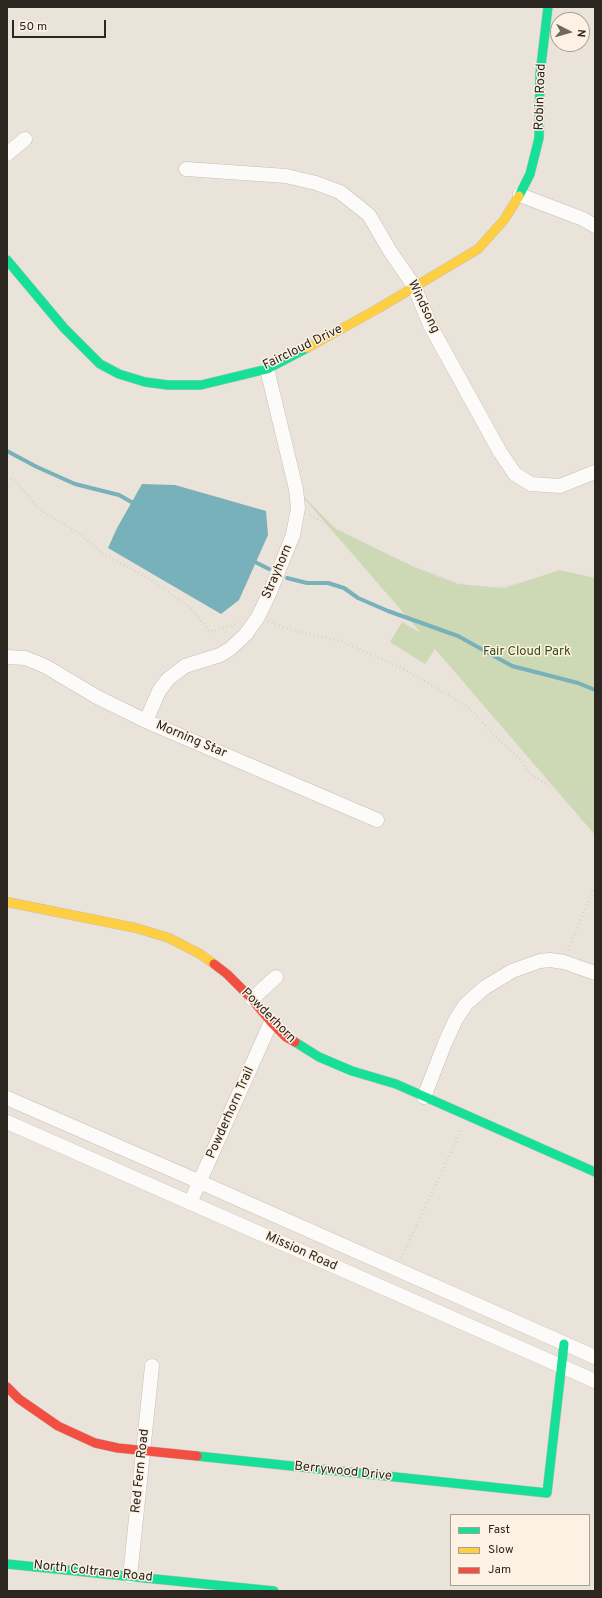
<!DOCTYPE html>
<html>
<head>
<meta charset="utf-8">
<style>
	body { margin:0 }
	#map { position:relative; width:602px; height:1598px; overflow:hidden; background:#eae3d9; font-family:Overpass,sans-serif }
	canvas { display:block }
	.frame { position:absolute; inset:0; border:8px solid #2c2720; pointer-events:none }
	.legend { position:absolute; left:450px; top:1514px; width:140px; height:72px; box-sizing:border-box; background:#fdf1e3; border:1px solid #a9a095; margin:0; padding:5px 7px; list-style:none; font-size:12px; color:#2c2720 }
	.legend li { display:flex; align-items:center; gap:8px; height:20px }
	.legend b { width:20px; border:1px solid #a9a095 }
	.north { position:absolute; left:550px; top:12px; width:40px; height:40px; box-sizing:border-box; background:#fdf1e3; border:1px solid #a9a095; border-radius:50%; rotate:96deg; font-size:11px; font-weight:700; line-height:16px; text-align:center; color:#2c2720 }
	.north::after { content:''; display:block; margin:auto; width:14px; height:18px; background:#6e6961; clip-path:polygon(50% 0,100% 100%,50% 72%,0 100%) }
	.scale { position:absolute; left:12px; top:20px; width:94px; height:18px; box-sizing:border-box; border:2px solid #2c2720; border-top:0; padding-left:5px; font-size:12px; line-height:14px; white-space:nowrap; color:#2c2720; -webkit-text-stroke:3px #fdf1e3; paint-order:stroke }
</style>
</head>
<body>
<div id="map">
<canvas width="602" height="1598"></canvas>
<div class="frame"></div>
<ul class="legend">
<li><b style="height:5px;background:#16e098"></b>Fast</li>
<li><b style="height:5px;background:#ffcf43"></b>Slow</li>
<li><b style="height:5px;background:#f24e42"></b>Jam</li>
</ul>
<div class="north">N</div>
<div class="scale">50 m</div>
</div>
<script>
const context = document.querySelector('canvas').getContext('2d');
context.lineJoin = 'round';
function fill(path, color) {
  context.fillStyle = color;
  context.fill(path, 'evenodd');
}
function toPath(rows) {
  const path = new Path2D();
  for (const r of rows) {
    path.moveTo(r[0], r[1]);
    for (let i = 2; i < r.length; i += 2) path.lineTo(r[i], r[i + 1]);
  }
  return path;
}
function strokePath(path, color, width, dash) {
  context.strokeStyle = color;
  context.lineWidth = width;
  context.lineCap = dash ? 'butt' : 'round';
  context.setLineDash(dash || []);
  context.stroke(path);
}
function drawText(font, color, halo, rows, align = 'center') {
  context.font = font + ' Overpass,sans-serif';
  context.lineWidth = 3;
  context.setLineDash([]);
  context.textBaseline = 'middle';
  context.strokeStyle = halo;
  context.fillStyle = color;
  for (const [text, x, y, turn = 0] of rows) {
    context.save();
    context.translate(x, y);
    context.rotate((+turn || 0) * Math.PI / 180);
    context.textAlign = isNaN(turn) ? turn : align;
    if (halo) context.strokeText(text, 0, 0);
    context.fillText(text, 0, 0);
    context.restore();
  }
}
const green = toPath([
	[296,489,336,529,416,568,458,584,504,588,560,570,595,578,595,835,435,649,425,664,390,642,402,622,421,633]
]);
const water = toPath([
	[142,484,175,485,266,511,268,535,239,600,221,614,108,548,117,528]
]);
const stream = toPath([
	[7,451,37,467,75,484,119,495,135,504],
	[253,561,269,569],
	[287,578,307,583,328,583,344,588,358,598,388,611,458,636,512,666,578,683,595,690]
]);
const path = toPath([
	[7,478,14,479,40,510,80,534,103,554,150,579,192,609,210,632,235,624],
	[310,515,362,543,394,558,458,584,475,588,492,589,518,584,533,583,568,587,595,596],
	[268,621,288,629,340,641,404,669,468,707,500,741,521,760,529,773,553,788,565,794,595,824],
	[566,794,582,795,589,793,595,786],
	[568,950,595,885],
	[401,1258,462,1129]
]);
const street = toPath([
	[7,154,25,139],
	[186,169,286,176,316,183,340,192,369,215,390,251,414,286,431,327,500,452,515,474,531,484,560,486,595,472],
	[520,195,583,219,595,226],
	[7,657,25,658,45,666,97,697,146,721,377,820],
	[146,721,159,691,168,679,185,666,220,655,230,649,246,634,258,617,270,592,293,535,298,508,296,489,267,369],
	[252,999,276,977],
	[424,1097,445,1043,456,1019,466,1004,484,988,512,971,540,961,550,960,564,962,595,973],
	[7,1098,200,1182,595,1357],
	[7,1122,595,1381],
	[190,1203,271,1022],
	[130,1576,152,1366]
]);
const fast = toPath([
	[519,196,530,174,539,138,540,74,548,7],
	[7,260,64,328,100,364,119,374,145,382,168,385,201,385,267,369,307,348],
	[295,1042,319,1057,352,1071,396,1084,595,1172],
	[197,1456,547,1493,564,1344],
	[7,1564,274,1591]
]);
const slow = toPath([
	[307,348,379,308,478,249,504,220,519,196],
	[7,902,136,928,169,938,200,954,214,964]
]);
const jam = toPath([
	[214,964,227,974,252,999,271,1022,286,1037,295,1042],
	[7,1387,19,1399,58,1426,95,1443,118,1448,197,1456]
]);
const streetNames = [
	["Robin Road",541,97,-88],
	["Windsong",423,307,64],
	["Faircloud Drive",303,348,-26],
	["Strayhorn",278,572,-67],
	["Morning Star",191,740,23],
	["Powderhorn",268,1016,45],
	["Powderhorn Trail",231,1113,-66],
	["Mission Road",301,1252,24],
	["Red Fern Road",141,1471,-84],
	["Berrywood Drive",343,1472,6],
	["North Coltrane Road",93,1572,6]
];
const parkNames = [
	["Fair Cloud Park",527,652]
];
fill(green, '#cdd9b5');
fill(water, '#79b1ba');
strokePath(stream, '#79b1ba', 4);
strokePath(street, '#c5bfb7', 15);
strokePath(fast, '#c5bfb7', 10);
strokePath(slow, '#c5bfb7', 10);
strokePath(jam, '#c5bfb7', 10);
strokePath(path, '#d5d3d0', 2.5, [1, 3]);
strokePath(street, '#fcfbf9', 14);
strokePath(fast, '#16e098', 9);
strokePath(slow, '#ffcf43', 9);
strokePath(jam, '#f24e42', 9);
drawText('13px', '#2c2720', '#fdf1e3', streetNames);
drawText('13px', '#364e10', '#fdf1e3', parkNames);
</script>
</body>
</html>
